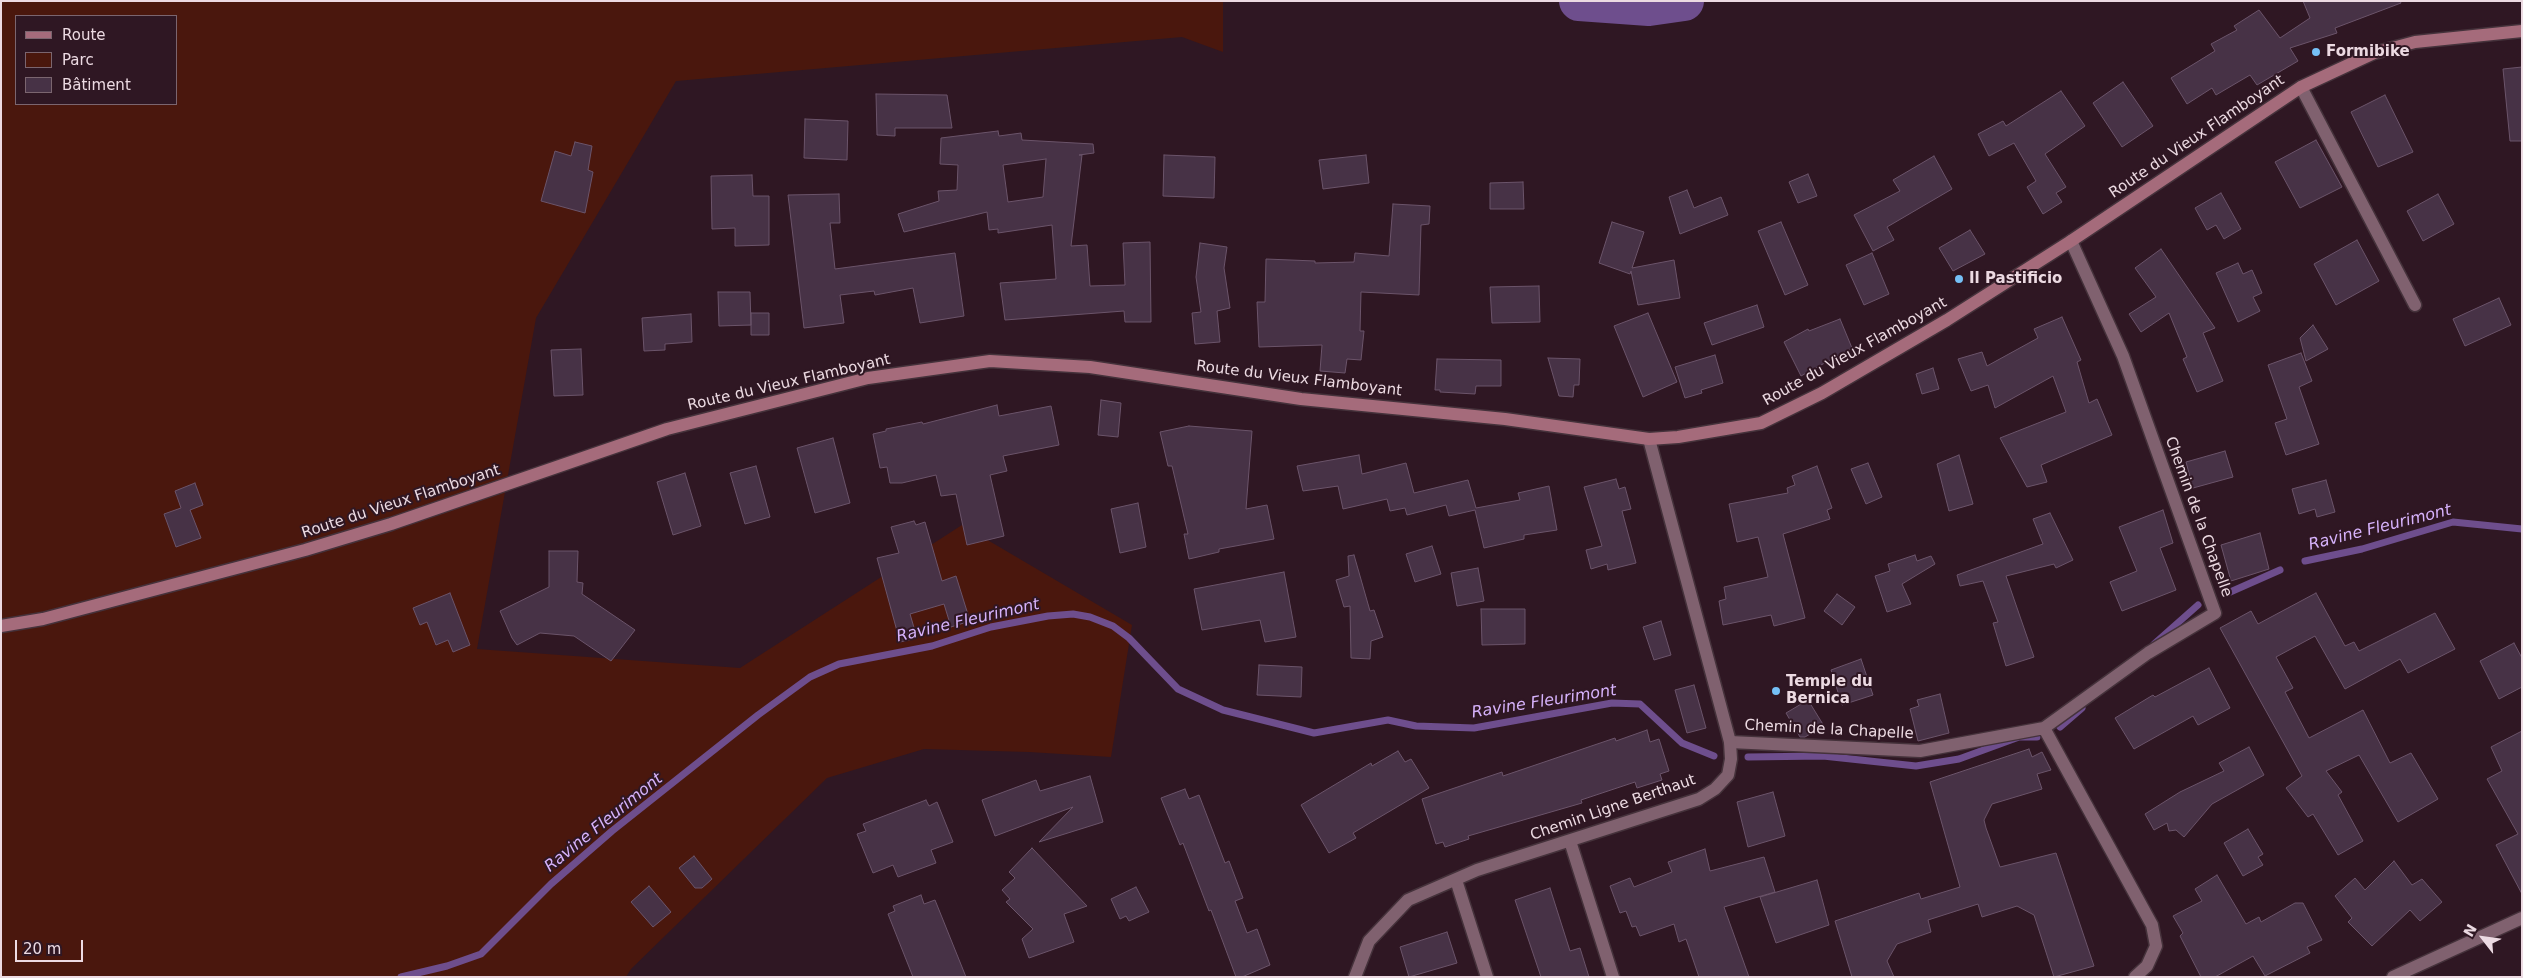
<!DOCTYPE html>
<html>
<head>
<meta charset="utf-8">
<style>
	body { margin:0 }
	#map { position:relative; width:2523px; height:978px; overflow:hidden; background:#2f1723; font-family:"DejaVu Sans",sans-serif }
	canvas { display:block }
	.frame { position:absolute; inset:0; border:2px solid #ecdae2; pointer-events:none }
	.legend { position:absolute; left:15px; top:15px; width:162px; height:90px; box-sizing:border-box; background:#2f1723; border:1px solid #7b656f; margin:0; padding:6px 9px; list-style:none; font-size:15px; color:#ecdae2 }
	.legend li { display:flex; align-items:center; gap:10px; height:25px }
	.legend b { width:25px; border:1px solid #7b656f }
	.north { position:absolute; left:2458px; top:913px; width:50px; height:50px; -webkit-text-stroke:4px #2f1723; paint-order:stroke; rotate:300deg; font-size:14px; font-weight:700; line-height:20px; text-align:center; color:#ecdae2 }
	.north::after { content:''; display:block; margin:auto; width:18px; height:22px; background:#ecdae2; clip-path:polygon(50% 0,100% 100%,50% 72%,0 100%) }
	.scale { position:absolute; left:15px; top:940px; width:68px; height:22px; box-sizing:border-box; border:2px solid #ecdae2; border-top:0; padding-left:6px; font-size:15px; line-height:18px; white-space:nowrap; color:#ecdae2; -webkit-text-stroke:4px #2f1723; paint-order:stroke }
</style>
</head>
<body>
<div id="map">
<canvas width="2523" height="978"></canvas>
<div class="frame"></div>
<ul class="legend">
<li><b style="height:6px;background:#a56b7b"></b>Route</li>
<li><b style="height:14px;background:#4a170d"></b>Parc</li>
<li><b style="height:14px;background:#473246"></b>Bâtiment</li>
</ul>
<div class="north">N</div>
<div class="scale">20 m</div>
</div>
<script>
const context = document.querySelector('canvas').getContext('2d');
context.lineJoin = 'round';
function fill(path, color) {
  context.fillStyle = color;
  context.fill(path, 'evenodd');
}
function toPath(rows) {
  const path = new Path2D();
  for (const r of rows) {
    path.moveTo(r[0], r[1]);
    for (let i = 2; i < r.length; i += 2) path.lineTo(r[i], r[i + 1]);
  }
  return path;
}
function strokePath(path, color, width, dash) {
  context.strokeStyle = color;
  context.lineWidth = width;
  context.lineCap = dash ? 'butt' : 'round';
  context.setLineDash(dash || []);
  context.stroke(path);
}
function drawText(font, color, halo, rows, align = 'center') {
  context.font = font + ' "DejaVu Sans",sans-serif';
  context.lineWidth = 4;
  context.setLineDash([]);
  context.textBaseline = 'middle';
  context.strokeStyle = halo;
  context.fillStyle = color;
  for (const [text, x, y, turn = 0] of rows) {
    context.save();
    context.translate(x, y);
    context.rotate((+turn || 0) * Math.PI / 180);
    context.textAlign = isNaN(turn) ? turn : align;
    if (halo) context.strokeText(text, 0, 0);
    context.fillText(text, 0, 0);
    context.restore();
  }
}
const green = toPath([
	[1,1,1223,1,1223,52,1182,37,676,81,536,318,477,649,740,668,962,525,1132,625,1111,757,1029,752,924,749,827,778,631,969,626,977,1,977],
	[16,16,176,16,176,104,16,104]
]);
const stream = toPath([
	[2305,561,2362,549,2453,522,2522,529],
	[2228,593,2280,570],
	[2154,644,2198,605],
	[2060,727,2082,708],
	[1748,757,1823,756,1916,766,1959,759,2019,737,2037,737],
	[401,977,447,966,481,954,551,884,612,831,758,715,810,677,839,664,932,646,991,627,1048,616,1073,614,1090,617,1113,626,1129,638,1178,689,1223,710,1314,733,1388,720,1416,726,1474,728,1612,703,1640,704,1682,743,1714,756]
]);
const river = toPath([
	[1579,1,1649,6,1684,1]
]);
const building = toPath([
	[2303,1,2400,1,2401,3,2335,28,2337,33,2290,48,2298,61,2257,85,2250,75,2216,95,2212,88,2187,104,2171,78,2215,51,2211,44,2237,30,2234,26,2259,10,2280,38,2310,18,2303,1],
	[2522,67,2522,141,2510,141,2503,69,2522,67],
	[2123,82,2153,126,2122,147,2093,103,2123,82],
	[2061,91,2085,126,2045,154,2066,187,2056,193,2062,202,2043,214,2027,187,2036,181,2014,143,1989,156,1978,134,2003,121,2006,126,2061,91],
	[876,94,947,95,952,128,895,128,895,136,877,135,876,94],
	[2385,95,2413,152,2378,167,2351,112,2385,95],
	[805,119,848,121,847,160,804,158,805,119],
	[998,131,999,136,1021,133,1022,140,1093,144,1094,153,1079,155,1082,155,1071,246,1087,245,1090,286,1125,285,1123,243,1150,242,1151,322,1125,322,1124,311,1005,320,1000,283,1056,279,1052,225,998,233,998,229,989,230,987,212,904,232,898,214,939,201,938,191,957,190,958,165,940,164,941,138,998,131],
	[1046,159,1043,197,1008,202,1003,165,1046,159],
	[2316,140,2342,187,2300,208,2275,162,2316,140],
	[575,142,592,146,588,170,593,172,585,213,541,201,555,151,571,156,575,142],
	[1164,155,1215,157,1214,198,1163,196,1164,155],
	[1366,155,1369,183,1323,189,1319,160,1366,155],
	[1934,156,1952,189,1887,227,1894,240,1873,251,1854,215,1900,191,1893,180,1934,156],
	[1808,174,1817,196,1798,203,1789,182,1808,174],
	[752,175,753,196,769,196,769,245,735,246,735,228,712,229,711,176,752,175],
	[1523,182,1524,209,1490,209,1490,183,1523,182],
	[1687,190,1694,208,1721,197,1728,215,1680,234,1669,197,1687,190],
	[2221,193,2241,229,2224,239,2216,225,2207,230,2195,208,2221,193],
	[839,194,840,223,830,223,835,269,955,253,964,316,920,323,913,288,875,295,874,291,840,295,844,323,804,328,788,195,839,194],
	[2438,194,2454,224,2423,241,2407,211,2438,194],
	[1393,204,1430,206,1429,224,1421,225,1419,295,1361,292,1360,331,1364,331,1361,360,1347,359,1345,373,1320,371,1322,345,1259,347,1257,302,1265,302,1266,259,1315,261,1315,263,1354,262,1355,253,1389,256,1393,204],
	[1612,222,1644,232,1632,268,1674,260,1680,298,1638,305,1631,271,1630,274,1599,263,1612,222],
	[1781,222,1808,285,1785,295,1758,231,1781,222],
	[1970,230,1985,254,1953,271,1939,248,1970,230],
	[2357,240,2379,281,2336,305,2314,264,2357,240],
	[1200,243,1227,247,1224,268,1230,308,1217,311,1220,342,1195,344,1192,313,1201,312,1196,277,1200,243],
	[2161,249,2215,328,2203,333,2223,381,2197,392,2183,359,2187,357,2169,313,2141,332,2129,314,2156,297,2135,268,2161,249],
	[1872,253,1889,294,1864,305,1846,265,1872,253],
	[2238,263,2243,274,2252,270,2262,293,2253,297,2260,311,2238,322,2216,273,2238,263],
	[1539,286,1540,322,1492,323,1490,287,1539,286],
	[718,292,750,292,751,325,719,326,718,292],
	[2499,298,2511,325,2465,346,2453,319,2499,298],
	[1757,305,1764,327,1712,345,1704,323,1757,305],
	[751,313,769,313,769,335,751,335,751,313],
	[1648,313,1677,382,1643,397,1614,326,1648,313],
	[691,314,692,342,665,344,665,350,644,351,642,318,691,314],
	[2062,317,2081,360,2077,362,2089,403,2097,399,2112,435,2041,465,2047,482,2027,487,2000,438,2066,412,2053,376,1995,408,1988,385,1971,391,1958,359,1982,352,1987,366,2038,338,2034,329,2062,317],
	[1840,319,1852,348,1801,376,1784,342,1808,329,1809,331,1840,319],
	[2313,325,2328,349,2306,361,2300,338,2313,325],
	[581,349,583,395,554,396,551,350,581,349],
	[2301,353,2312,381,2299,387,2319,444,2286,455,2275,423,2287,419,2268,365,2301,353],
	[1715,355,1723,383,1701,390,1702,393,1685,398,1675,367,1715,355],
	[1548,358,1580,359,1579,385,1574,385,1573,397,1559,396,1548,358],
	[1437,359,1501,360,1501,386,1476,386,1475,394,1440,392,1440,390,1435,390,1437,359],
	[1933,368,1939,389,1922,394,1916,374,1933,368],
	[1101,400,1121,403,1118,437,1098,435,1101,400],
	[997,405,999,416,1051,406,1059,445,1003,456,1007,471,990,475,1004,536,967,545,956,494,941,496,936,475,902,483,890,483,887,467,880,468,873,434,886,431,886,429,922,422,923,424,997,405],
	[1189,426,1252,431,1246,509,1267,505,1274,539,1219,549,1219,552,1189,559,1184,534,1188,534,1172,466,1168,466,1160,432,1189,426],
	[833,438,850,503,815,513,797,448,833,438],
	[2225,451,2233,477,2193,488,2186,462,2225,451],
	[1359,455,1362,474,1406,463,1414,493,1468,480,1476,508,1520,500,1518,493,1549,486,1557,530,1524,535,1524,539,1484,548,1475,510,1449,516,1446,505,1407,515,1405,508,1390,511,1387,499,1343,509,1338,486,1303,491,1297,466,1359,455],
	[1959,455,1973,504,1949,511,1937,464,1959,455],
	[1868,463,1882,497,1866,504,1851,469,1868,463],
	[756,466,770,517,745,524,730,473,756,466],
	[1817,466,1832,508,1827,510,1830,519,1783,534,1805,618,1774,626,1771,615,1723,625,1719,601,1726,599,1724,587,1768,577,1758,537,1737,542,1729,504,1788,493,1787,488,1795,485,1792,476,1817,466],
	[685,473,701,526,673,535,657,482,685,473],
	[1616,479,1619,489,1625,487,1631,509,1622,511,1636,563,1608,570,1607,564,1591,569,1586,550,1602,546,1584,487,1616,479],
	[2326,480,2335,512,2317,517,2315,509,2299,514,2292,489,2326,480],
	[195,483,203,505,190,510,201,538,176,547,164,514,181,508,175,491,195,483],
	[1138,503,1146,547,1120,553,1111,509,1138,503],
	[2163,510,2173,543,2160,548,2176,590,2122,611,2110,582,2137,571,2119,527,2163,510],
	[2050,513,2073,560,2056,568,2054,564,2006,576,2034,657,2006,666,1993,623,1998,622,1983,581,1960,586,1957,575,2043,544,2033,519,2050,513],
	[914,521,916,525,925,522,942,581,956,576,970,621,951,627,944,604,910,614,917,638,900,642,877,558,899,553,891,527,914,521],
	[2260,533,2269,569,2231,581,2221,545,2260,533],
	[1432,546,1441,574,1415,582,1406,554,1432,546],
	[549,551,578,551,577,582,583,583,582,594,635,630,611,661,574,636,540,633,517,645,512,638,500,611,549,587,549,551],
	[1354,555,1370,611,1374,610,1383,637,1371,641,1370,659,1351,658,1350,606,1344,607,1336,580,1349,576,1348,556,1354,555],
	[1915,555,1917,561,1931,556,1935,564,1902,584,1911,604,1887,612,1875,576,1890,571,1888,564,1915,555],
	[1478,568,1484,601,1457,606,1451,573,1478,568],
	[1284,572,1296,637,1265,642,1260,620,1202,630,1194,589,1284,572],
	[450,593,470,645,453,652,448,640,436,645,427,622,420,625,413,608,450,593],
	[2316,593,2345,646,2354,642,2359,651,2435,613,2455,649,2408,673,2400,659,2345,689,2315,636,2276,657,2293,688,2285,692,2309,738,2363,710,2390,763,2411,753,2438,799,2398,822,2359,755,2326,771,2342,792,2338,795,2363,841,2338,855,2313,814,2308,817,2286,788,2302,776,2220,628,2251,611,2258,624,2316,593],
	[1837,594,1855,607,1842,625,1824,611,1837,594],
	[1481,609,1525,609,1525,644,1482,645,1481,609],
	[1661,621,1671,655,1654,660,1643,627,1661,621],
	[2514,643,2522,658,2522,687,2499,699,2480,661,2514,643],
	[1861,659,1873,695,1842,705,1831,670,1861,659],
	[1259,665,1302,667,1301,697,1257,695,1259,665],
	[2209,668,2230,708,2198,725,2193,716,2134,749,2115,718,2153,695,2155,697,2209,668],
	[1694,685,1706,728,1687,733,1675,690,1694,685],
	[1940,694,1949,733,1918,741,1910,709,1919,706,1917,700,1940,694],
	[1808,700,1824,726,1805,737,1800,737,1786,713,1808,700],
	[1647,730,1650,742,1659,739,1669,771,1660,774,1662,780,1637,788,1635,782,1581,800,1582,803,1468,836,1469,839,1445,847,1443,842,1436,844,1422,799,1502,772,1503,776,1615,738,1616,741,1647,730],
	[2522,731,2522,894,2496,845,2518,834,2487,779,2502,771,2491,747,2522,731],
	[2249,747,2264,775,2212,804,2184,837,2176,830,2169,831,2167,823,2154,830,2145,814,2180,792,2224,771,2219,763,2249,747],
	[2029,749,2032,757,2042,752,2051,770,2037,774,2042,789,1992,804,1984,820,1986,828,2000,867,2056,853,2094,966,2054,977,2034,915,2017,906,1982,917,1978,904,1928,920,1931,932,1897,944,1887,961,1894,977,1852,977,1835,921,1919,893,1921,899,1960,887,1930,782,2029,749],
	[1398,751,1405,762,1411,759,1429,788,1353,833,1356,838,1329,853,1301,805,1371,763,1372,766,1398,751],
	[1090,776,1103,822,1039,842,1073,807,995,836,982,800,1036,780,1040,791,1090,776],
	[1185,789,1189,799,1199,795,1225,863,1229,861,1243,898,1235,901,1247,933,1257,929,1270,965,1242,977,1236,977,1211,910,1209,911,1183,843,1180,845,1161,798,1185,789],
	[1773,792,1785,836,1748,847,1737,802,1773,792],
	[926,800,929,806,937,802,953,842,931,850,936,863,898,877,893,865,873,873,857,834,866,831,863,824,926,800],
	[2248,829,2263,854,2258,857,2263,865,2243,876,2224,843,2248,829],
	[1032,848,1087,906,1064,914,1074,942,1029,958,1022,939,1033,929,1006,902,1010,899,1002,890,1015,878,1009,872,1032,848],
	[1705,849,1710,871,1764,857,1775,892,1724,907,1749,977,1699,977,1686,939,1679,942,1674,924,1640,936,1636,926,1632,927,1626,911,1620,913,1610,886,1630,878,1634,887,1672,872,1668,862,1705,849],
	[694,856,712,879,702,888,695,888,679,868,694,856],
	[2394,861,2412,885,2422,879,2442,902,2420,921,2410,910,2372,946,2348,922,2352,918,2335,896,2355,878,2365,890,2394,861],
	[2217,875,2246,924,2259,917,2261,922,2295,903,2303,903,2322,940,2307,947,2310,953,2265,976,2253,956,2215,977,2201,977,2180,936,2183,933,2173,916,2202,901,2195,889,2217,875],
	[1817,880,1829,925,1776,943,1760,897,1817,880],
	[649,886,671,912,653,927,631,902,649,886],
	[1136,887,1149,912,1129,921,1126,916,1120,919,1111,899,1136,887],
	[1550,888,1570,951,1580,948,1589,977,1541,977,1515,900,1550,888],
	[921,895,924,904,935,900,966,977,913,977,888,914,895,911,893,906,921,895],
	[1447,932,1457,963,1409,977,1400,947,1447,932]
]);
const minor = toPath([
	[2301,87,2415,305],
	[2044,728,2152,925,2156,946,2147,966,2135,977],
	[1730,742,1920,751,2044,728,2148,653,2215,613,2123,356,2071,241],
	[1570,841,1613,977],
	[1456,880,1487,977]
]);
const tertiary = toPath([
	[1355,977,1369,941,1408,900,1477,870,1699,799,1715,789,1728,775,1731,759,1730,742,1649,439],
	[2393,977,2522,918]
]);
const secondary = toPath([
	[1,626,43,619,305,550,391,524,667,429,868,378,990,361,1090,367,1301,399,1505,419,1649,439,1678,437,1761,423,1822,393,1947,320,2071,241,2301,87,2374,53,2415,42,2522,31]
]);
const markers = [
	[2316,52,5,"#75c0f6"],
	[1959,279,5,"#75c0f6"],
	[1776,691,5,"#75c0f6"]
];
const poiNames = [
	["Formibike",2326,52],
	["Il Pastificio",1969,279],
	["Temple du",1786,682],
	["Bernica",1786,699]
];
const streetNames = [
	["Route du Vieux Flamboyant",2197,137,-34],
	["Route du Vieux Flamboyant",1855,352,-29],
	["Route du Vieux Flamboyant",1299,379,7],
	["Route du Vieux Flamboyant",789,383,-13],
	["Route du Vieux Flamboyant",401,502,-18],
	["Chemin de la Chapelle",2198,517,70],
	["Chemin de la Chapelle",1829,730,3],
	["Chemin Ligne Berthaut",1613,808,-19]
];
const waterNames = [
	["Ravine Fleurimont",2380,528,-14],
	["Ravine Fleurimont",968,621,-13],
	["Ravine Fleurimont",1544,702,-9],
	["Ravine Fleurimont",604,823,-39]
];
fill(green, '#4a170d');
strokePath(stream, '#6e4e8d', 7);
strokePath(river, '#6e4e8d', 40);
fill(building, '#473246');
strokePath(building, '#6b546a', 1);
strokePath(minor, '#45323b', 15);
strokePath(tertiary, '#45323b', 15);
strokePath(secondary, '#45323b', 15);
strokePath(minor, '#80616f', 12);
strokePath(tertiary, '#80616f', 12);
strokePath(secondary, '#a56b7b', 12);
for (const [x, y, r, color] of markers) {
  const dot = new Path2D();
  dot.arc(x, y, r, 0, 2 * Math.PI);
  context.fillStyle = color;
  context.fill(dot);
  strokePath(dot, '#2f1723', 2);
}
drawText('bold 15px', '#ecdae2', '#2f1723', poiNames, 'left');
drawText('15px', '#ecdae2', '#2f1723', streetNames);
drawText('italic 16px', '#d6b2fb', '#2f1723', waterNames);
</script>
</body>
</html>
